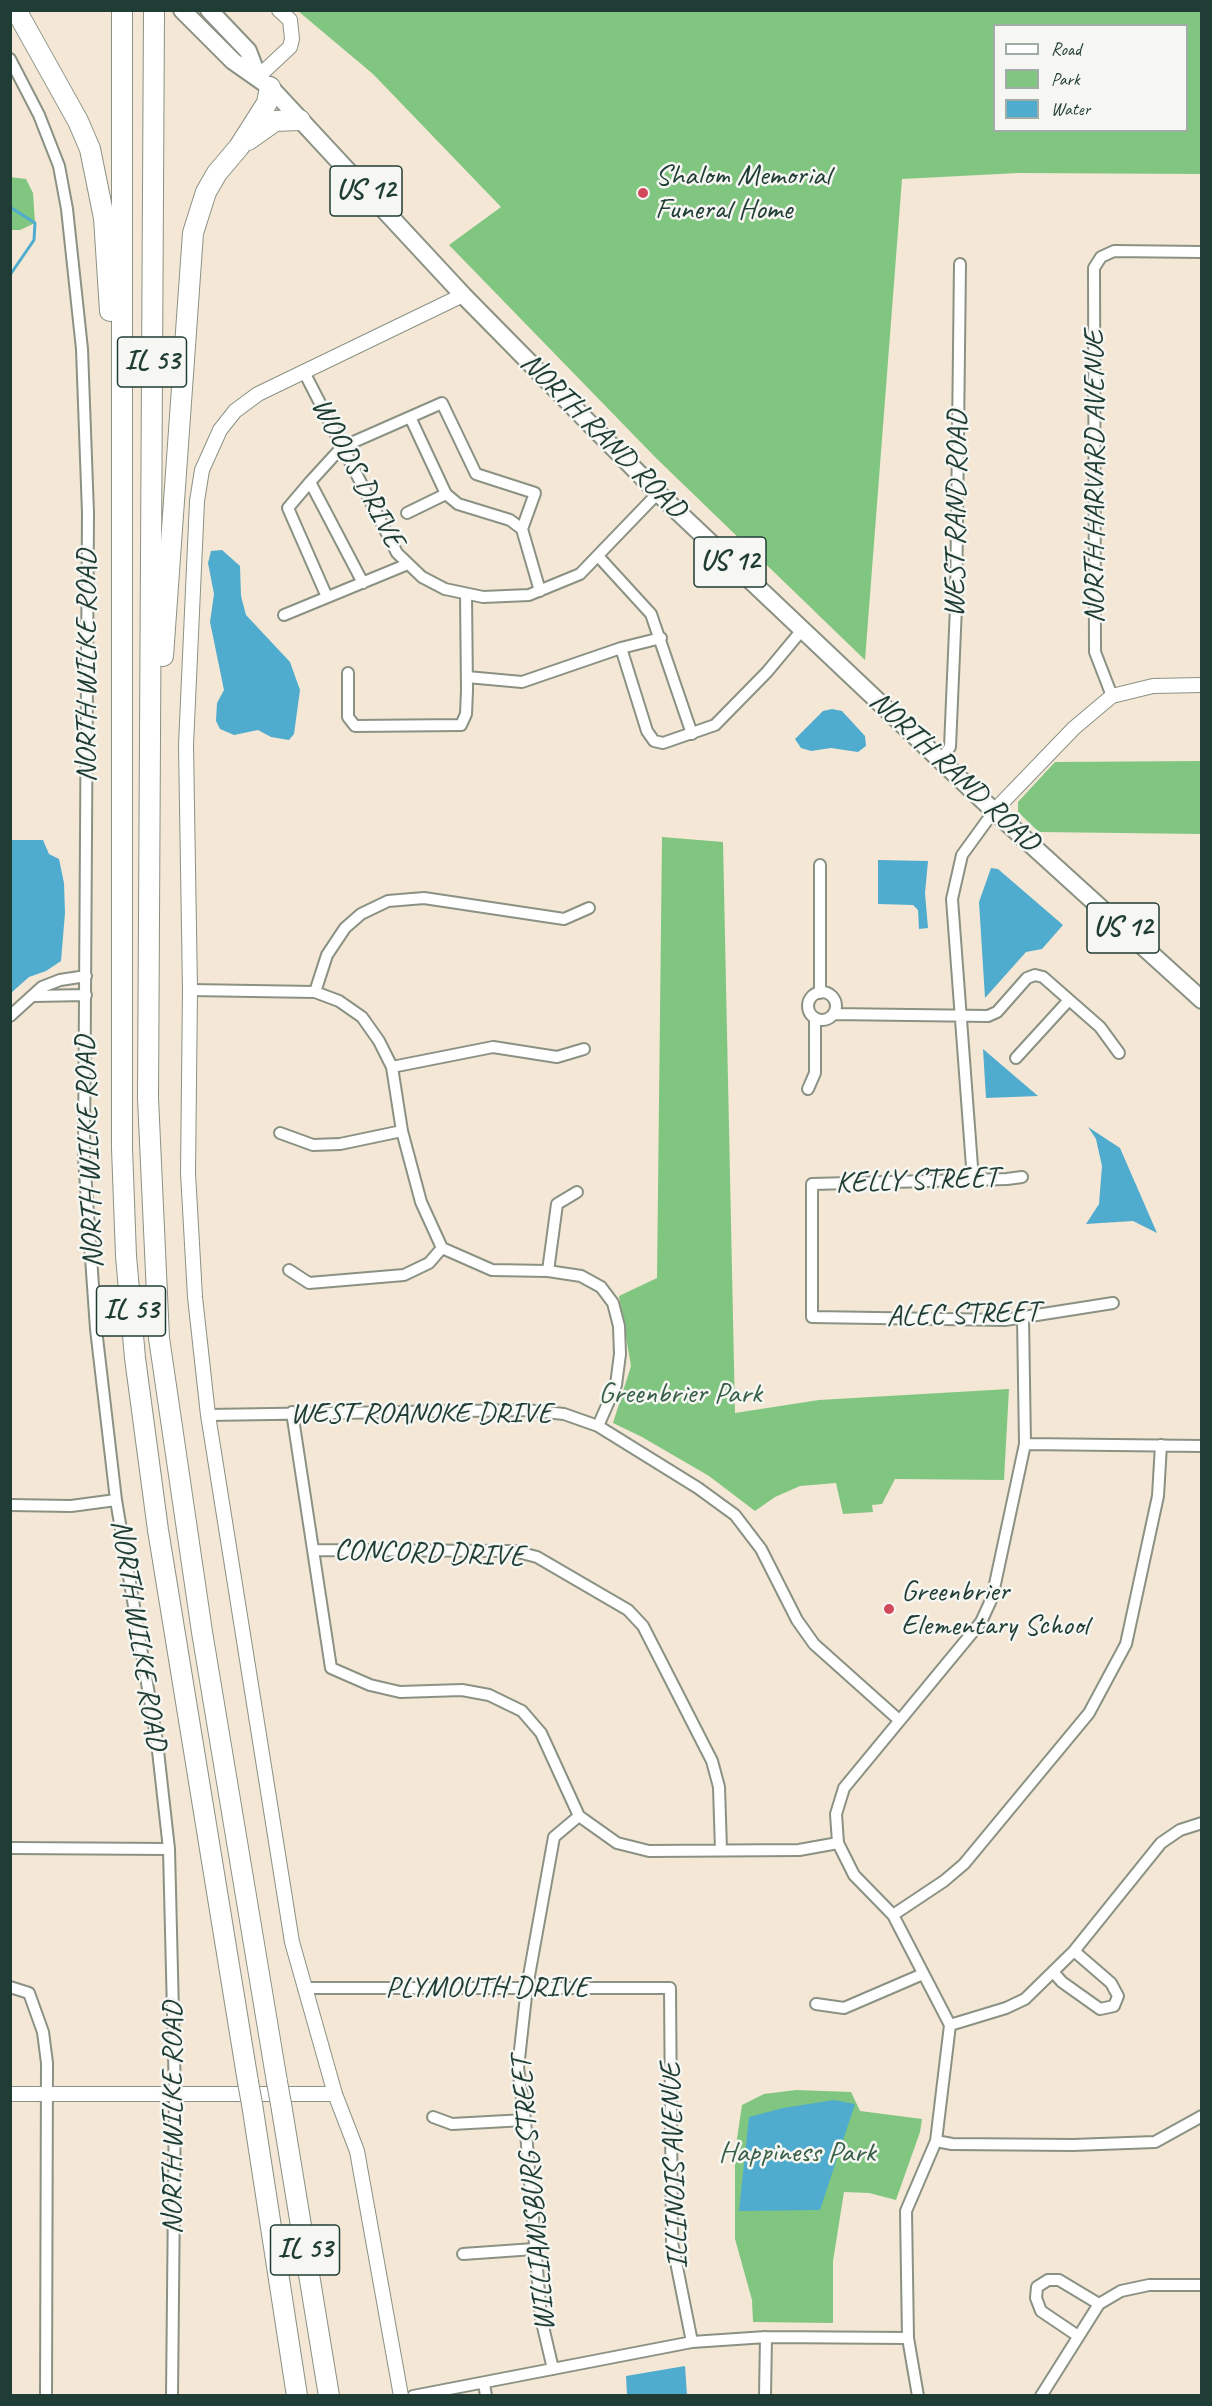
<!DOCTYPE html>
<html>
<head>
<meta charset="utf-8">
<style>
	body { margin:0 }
	#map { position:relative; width:1212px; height:2406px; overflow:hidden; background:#f4e7d5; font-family:Caveat,sans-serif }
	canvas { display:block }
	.frame { position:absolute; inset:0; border:12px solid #1f3d34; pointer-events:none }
	.legend { position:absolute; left:993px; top:24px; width:195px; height:108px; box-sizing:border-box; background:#f6f6f2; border:2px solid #a0aca6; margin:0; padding:8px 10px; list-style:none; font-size:18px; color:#1f3d34 }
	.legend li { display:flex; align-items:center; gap:12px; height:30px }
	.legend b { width:30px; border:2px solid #a0aca6 }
</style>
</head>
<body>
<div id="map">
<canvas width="1212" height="2406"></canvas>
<div class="frame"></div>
<ul class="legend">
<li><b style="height:8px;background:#fff"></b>Road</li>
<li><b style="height:16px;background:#81c680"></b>Park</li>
<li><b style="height:16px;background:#4facce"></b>Water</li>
</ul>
</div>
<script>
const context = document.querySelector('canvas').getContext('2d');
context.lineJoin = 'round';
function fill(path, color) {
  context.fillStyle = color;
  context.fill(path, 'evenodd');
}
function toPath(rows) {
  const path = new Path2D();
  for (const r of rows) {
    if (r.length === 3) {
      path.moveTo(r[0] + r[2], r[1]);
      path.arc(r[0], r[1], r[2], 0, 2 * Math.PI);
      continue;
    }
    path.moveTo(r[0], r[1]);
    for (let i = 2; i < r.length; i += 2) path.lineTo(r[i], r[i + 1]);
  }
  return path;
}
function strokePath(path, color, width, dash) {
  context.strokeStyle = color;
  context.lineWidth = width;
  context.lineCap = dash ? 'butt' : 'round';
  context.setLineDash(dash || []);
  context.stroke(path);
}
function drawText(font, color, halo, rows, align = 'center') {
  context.font = font + ' Caveat,sans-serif';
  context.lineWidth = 5;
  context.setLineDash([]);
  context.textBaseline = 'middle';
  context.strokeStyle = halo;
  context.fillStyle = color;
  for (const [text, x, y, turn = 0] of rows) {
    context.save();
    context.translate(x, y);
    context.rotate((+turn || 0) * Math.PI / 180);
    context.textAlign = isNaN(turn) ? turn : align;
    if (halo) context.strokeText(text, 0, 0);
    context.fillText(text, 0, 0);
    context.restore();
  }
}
const green = toPath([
	[298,11,1201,11,1201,174,1018,173,902,179,865,660,656,458,449,245,501,207,373,74],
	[994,26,1186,26,1186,130,994,130],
	[10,177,26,179,33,193,35,223,20,230,11,230],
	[1201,761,1201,834,1039,832,1018,812,1018,802,1055,762],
	[662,837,723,842,735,1413,819,1400,1009,1389,1004,1480,895,1479,882,1504,872,1505,873,1512,843,1514,836,1483,800,1486,775,1497,755,1511,709,1476,642,1437,613,1423,631,1366,619,1296,657,1278],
	[796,2090,851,2092,860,2111,922,2119,920,2132,896,2200,869,2193,844,2192,833,2261,833,2323,753,2322,752,2300,735,2239,735,2152,742,2105,764,2094]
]);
const water = toPath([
	[222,550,240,566,241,596,246,615,290,662,300,690,294,734,289,740,271,737,258,730,234,735,220,729,216,721,217,703,224,690,210,622,214,594,208,563,211,551],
	[832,709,842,711,865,736,866,746,858,752,831,748,811,751,801,748,795,739,823,711],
	[11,840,43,840,49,854,59,859,64,883,65,913,61,961,46,971,29,977,11,993],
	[878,860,928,861,925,893,928,928,919,929,918,910,913,905,878,904],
	[991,868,998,869,1063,925,1042,949,1026,952,985,998,979,902],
	[983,1049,1038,1096,986,1098],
	[1088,1127,1120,1148,1157,1233,1133,1221,1086,1224,1099,1204,1102,1166,1096,1139],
	[834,2100,855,2104,820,2210,739,2211,749,2117,783,2108],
	[685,2366,687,2395,627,2395,626,2376]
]);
const stream = toPath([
	[10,207,35,223,34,240,10,275]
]);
const minor = toPath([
	[10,59,39,115,59,166,67,209,82,349,88,513,84,1157,96,1329,116,1500,157,1742,169,1849,175,2095,172,2396],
	[304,372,397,553,422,577,445,589,483,597,529,595,580,574,658,493],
	[410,417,446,494,458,504,510,520,522,529],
	[310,482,342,447,442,403,476,474,535,493,522,529,540,591],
	[407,513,446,494],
	[598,556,651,614,692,734],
	[327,597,288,508,310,482,363,583],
	[284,615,408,564],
	[621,648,647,731,654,741,663,743,715,725,767,672,802,630],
	[348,673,348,717,355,726,461,725,466,714,467,690,466,594],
	[467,677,522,682,621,648,661,638],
	[1112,696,1095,652,1094,268,1101,257,1114,251,1202,252],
	[940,760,950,747,956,607,960,264],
	[820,865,820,993],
	[190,990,315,992,339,1001,362,1017,379,1041,392,1067,402,1131,421,1202,442,1248,492,1270,548,1271,581,1276,601,1287,613,1303,619,1326,620,1354,616,1385,598,1426],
	[315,992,327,955,345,928,361,914,388,901,424,898,564,919,589,908],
	[822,1006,14],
	[34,996,86,995],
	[833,1014,988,1016,997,1012,1027,978,1035,975,1043,977,1100,1027,1119,1053],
	[10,1016,42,987,60,980,86,976],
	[1016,1058,1069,1000],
	[392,1067,493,1047,557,1057,584,1049],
	[808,1089,815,1073,815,1018],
	[280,1133,313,1145,340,1144,402,1131],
	[1022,1177,1007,1179,812,1184,812,1317,1005,1320,1113,1303],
	[973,1180,952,899,962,855,994,811],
	[289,1270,309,1283,404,1275,429,1263,442,1248],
	[548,1271,557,1204,577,1192],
	[292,1412,331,1668,370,1685,400,1692,462,1690,489,1695,522,1711,541,1733,579,1816,617,1843,649,1851,799,1850,838,1843],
	[208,1415,525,1410,564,1414,598,1426,698,1488,735,1515,761,1549,797,1620,814,1644,899,1720],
	[1025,1444,1202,1446],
	[10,1505,71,1506,116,1500],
	[313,1550,514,1551,537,1557,628,1610,643,1626,712,1761,719,1787,721,1850],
	[10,1848,169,1849],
	[893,1915,944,1881,964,1864,1089,1713,1126,1644,1158,1496,1161,1445],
	[1054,1973,1062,1982,1100,2009,1114,2006,1118,1996,1111,1983,1074,1951],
	[10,1987,29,1993,43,2032,47,2063,46,2396],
	[304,1988,670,1988,672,2242,692,2342],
	[816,2004,844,2008,923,1974],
	[950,2025,1006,2008,1025,1999,1074,1951,1161,1843,1180,1830,1202,1823],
	[433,2117,452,2124,525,2120],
	[936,2141,952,2144,1073,2145,1155,2142,1202,2116],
	[463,2254,534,2249],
	[1078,2336,1041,2311,1036,2298,1037,2287,1048,2280,1059,2280,1099,2304],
	[553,2369,541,2318,525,2120,518,2068,527,1987,554,1837,579,1816],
	[484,2383,486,2396],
	[413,2396,692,2342,766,2337,908,2338],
	[765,2396,766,2337],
	[918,2396,908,2338,906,2211,936,2141,950,2025,893,1915,854,1875,838,1843,836,1814,844,1788,981,1622,992,1598,1025,1444,1023,1317],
	[1041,2396,1099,2304,1121,2291,1149,2285,1202,2285]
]);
const tertiary = toPath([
	[258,77,290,47,292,39,290,20,279,10],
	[994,811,1074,728,1112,696,1153,686,1202,685],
	[10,2094,335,2094],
	[401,2396,357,2151,335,2094,292,1942,208,1415,195,1297,188,1173,190,990,186,745,197,501,202,470,220,430,235,411,258,394,463,295]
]);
const primary = toPath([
	[182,10,233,61,270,87,463,295,658,493,994,811,1202,1000],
	[209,10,248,51,258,77]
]);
const motorway = toPath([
	[16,10,78,121,90,149,104,218,110,311],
	[122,10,122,1148,126,1256,135,1358,158,1530,248,2082],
	[154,10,148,1098,159,1338,202,1632,277,2082],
	[248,140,275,121,300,120],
	[163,656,193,233,206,192,217,173,239,147,267,103,270,87],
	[252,2104,297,2396],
	[281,2104,329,2396]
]);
const motorwayBridge = toPath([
	[248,2082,252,2104],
	[277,2082,281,2104]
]);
const markers = [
	[643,193,6,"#d1495b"],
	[889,1609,6,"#d1495b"]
];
const shields = [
	[366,191,72],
	[152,362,69],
	[730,562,72],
	[1123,928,72],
	[131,1311,69],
	[305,2250,69]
];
const shieldNames = [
	["US 12",366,191],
	["IL 53",152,362],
	["US 12",730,562],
	["US 12",1123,928],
	["IL 53",131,1311],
	["IL 53",305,2250]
];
const poiNames = [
	["Shalom Memorial",655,176],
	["Funeral Home",655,210],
	["Greenbrier",901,1592],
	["Elementary School",901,1626]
];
const streetNames = [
	["NORTH RAND ROAD",603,436,45],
	["WOODS DRIVE",357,473,62],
	["NORTH HARVARD AVENUE",1095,477,-90],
	["WEST RAND ROAD",957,514,-89],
	["NORTH WILKE ROAD",87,666,-90],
	["NORTH RAND ROAD",954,772,43],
	["NORTH WILKE ROAD",90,1152,-92],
	["KELLY STREET",917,1181,-2],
	["ALEC STREET",963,1315,-2],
	["WEST ROANOKE DRIVE",421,1414],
	["CONCORD DRIVE",429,1554,2],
	["NORTH WILKE ROAD",138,1635,81],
	["PLYMOUTH DRIVE",487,1988],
	["NORTH WILKE ROAD",173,2118,-90],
	["ILLINOIS AVENUE",675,2166,-92],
	["WILLIAMSBURG STREET",534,2194,-95]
];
const parkNames = [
	["Greenbrier Park",680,1394],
	["Happiness Park",797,2153]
];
fill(green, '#81c680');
fill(water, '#4facce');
strokePath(stream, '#4facce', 3);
strokePath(minor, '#8a9284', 14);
strokePath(tertiary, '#8a9284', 16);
strokePath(primary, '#8a9284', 20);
strokePath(motorway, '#8a9284', 22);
strokePath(minor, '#fff', 10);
strokePath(tertiary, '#fff', 14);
strokePath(primary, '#fff', 16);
strokePath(motorway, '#fff', 20);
strokePath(motorwayBridge, '#8a9284', 22, []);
strokePath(motorwayBridge, '#fff', 20);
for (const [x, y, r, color] of markers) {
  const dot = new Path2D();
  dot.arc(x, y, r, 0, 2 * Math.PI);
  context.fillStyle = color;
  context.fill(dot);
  strokePath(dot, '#f6f6f2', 2);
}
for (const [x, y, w] of shields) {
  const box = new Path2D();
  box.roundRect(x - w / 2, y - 25, w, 50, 4.5);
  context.fillStyle = '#f6f6f2';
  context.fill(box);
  strokePath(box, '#1f3d34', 1.5);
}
drawText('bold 28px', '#1f3d34', null, shieldNames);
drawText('30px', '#1f3d34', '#f6f6f2', poiNames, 'left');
drawText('30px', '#1f3d34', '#f6f6f2', streetNames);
drawText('30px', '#385f47', '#f6f6f2', parkNames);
</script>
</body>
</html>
